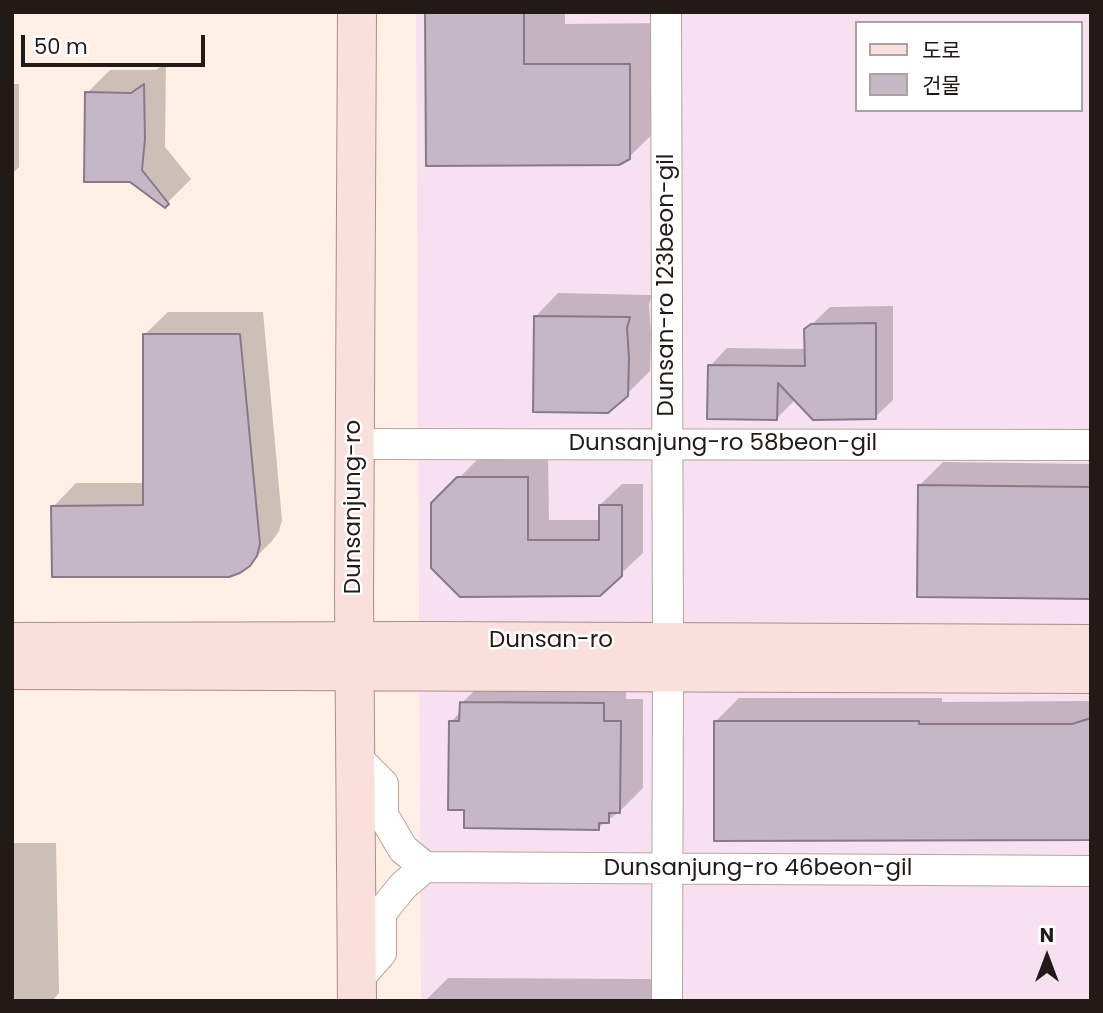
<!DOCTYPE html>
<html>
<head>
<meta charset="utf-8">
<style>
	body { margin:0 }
	#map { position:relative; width:1103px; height:1013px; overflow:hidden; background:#ffefe5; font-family:Poppins,"Noto Sans KR",sans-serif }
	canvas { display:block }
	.frame { position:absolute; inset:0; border:14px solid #211a16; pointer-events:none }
	.legend { position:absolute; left:855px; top:21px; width:228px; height:91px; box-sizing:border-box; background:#fff; border:2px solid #a6a3a2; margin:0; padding:9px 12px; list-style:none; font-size:21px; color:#211a16 }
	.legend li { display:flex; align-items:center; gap:14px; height:35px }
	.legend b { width:35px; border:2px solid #a6a3a2 }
	.north { position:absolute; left:1012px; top:922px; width:70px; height:70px; -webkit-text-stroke:5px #fff; paint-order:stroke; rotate:0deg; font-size:19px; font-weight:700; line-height:28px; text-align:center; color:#211a16 }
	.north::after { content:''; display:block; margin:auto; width:24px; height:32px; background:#211a16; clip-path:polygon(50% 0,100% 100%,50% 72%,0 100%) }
	.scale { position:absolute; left:21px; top:35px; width:184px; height:32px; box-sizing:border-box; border:4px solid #211a16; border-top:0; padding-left:9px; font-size:21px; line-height:24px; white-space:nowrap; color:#211a16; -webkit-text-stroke:5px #fff; paint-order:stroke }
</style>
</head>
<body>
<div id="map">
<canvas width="1103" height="1013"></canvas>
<div class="frame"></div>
<ul class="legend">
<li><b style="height:9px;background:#fae0dc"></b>도로</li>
<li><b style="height:19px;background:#c6b7c6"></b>건물</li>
</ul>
<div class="north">N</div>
<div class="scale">50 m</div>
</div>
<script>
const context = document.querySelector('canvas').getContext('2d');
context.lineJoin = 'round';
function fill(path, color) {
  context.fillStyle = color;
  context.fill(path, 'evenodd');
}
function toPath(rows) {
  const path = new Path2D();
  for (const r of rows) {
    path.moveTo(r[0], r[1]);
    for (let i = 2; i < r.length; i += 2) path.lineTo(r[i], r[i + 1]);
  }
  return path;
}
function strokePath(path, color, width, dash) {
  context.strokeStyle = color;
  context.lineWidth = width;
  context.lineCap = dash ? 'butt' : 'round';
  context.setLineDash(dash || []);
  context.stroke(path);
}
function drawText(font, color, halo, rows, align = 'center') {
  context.font = font + ' Poppins,sans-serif';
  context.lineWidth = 5;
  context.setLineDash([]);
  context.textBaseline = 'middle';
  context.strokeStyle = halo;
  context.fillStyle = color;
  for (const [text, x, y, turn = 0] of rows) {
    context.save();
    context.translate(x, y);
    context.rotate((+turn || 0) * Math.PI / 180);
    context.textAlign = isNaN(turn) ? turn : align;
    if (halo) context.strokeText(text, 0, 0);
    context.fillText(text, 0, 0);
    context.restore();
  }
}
const commercial = toPath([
	[416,12,1091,12,1091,1001,421,1001],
	[856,23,1080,23,1080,110,856,110]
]);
const shadow = toPath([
	[427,12,565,12,565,24,670,23,671,116,629,157],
	[166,63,165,147,191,179,165,205,130,181,87,93,110,70,156,70],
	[12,84,19,84,19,167,12,174],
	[558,293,652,295,649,304,651,334,650,371,626,395,535,317],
	[893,306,893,400,875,417,796,399,777,418,710,366,727,348,806,349,806,330,830,307],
	[168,312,263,312,282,520,279,531,272,541,248,565,53,507,76,483,144,483,144,335],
	[548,456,549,520,600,520,600,505,622,484,643,484,643,553,599,594,433,504,480,457],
	[943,462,1091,464,1091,597,920,485],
	[485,680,626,681,626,699,643,699,643,788,620,811,598,828,466,809,451,722,461,711,462,703],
	[739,698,942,698,942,702,1091,701,1091,838,716,721],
	[12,843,56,843,59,993,52,1001,12,1001],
	[448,978,651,979,651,1001,425,1001]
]);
const building = toPath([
	[425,12,524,12,524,64,630,64,630,159,619,165,426,166,425,12],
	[144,84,145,139,142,170,169,204,165,208,130,182,84,182,85,92,131,93,144,84],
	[534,316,630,317,627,328,629,358,628,396,608,413,533,412,534,316],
	[876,323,876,419,813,420,778,383,777,420,707,419,708,365,805,366,804,329,811,324,876,323],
	[143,334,240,334,260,544,257,556,250,566,240,573,229,577,52,577,51,506,143,505,143,334],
	[457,477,528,477,528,540,599,540,599,505,622,505,622,576,600,596,460,597,431,568,431,503,457,477],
	[918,485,1091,487,1091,599,917,597,918,485],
	[460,702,604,703,604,721,621,721,620,813,609,813,609,823,599,823,599,830,464,828,464,810,448,810,449,721,459,721,460,702],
	[1091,718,1091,840,714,841,714,721,919,721,919,724,1072,724,1091,718]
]);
const minor = toPath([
	[666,12,668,642],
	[355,444,1091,445],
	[355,756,383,784,383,815,403,849,425,867],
	[425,867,1091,871],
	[357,980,381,953,381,913,403,886,425,867],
	[667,1001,668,672]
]);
const major = toPath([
	[12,642,429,641,1091,644],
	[12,670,1091,674],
	[357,1001,354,594,357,12]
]);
const streetNames = [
	["Dunsan-ro 123beon-gil",667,285,-90],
	["Dunsanjung-ro 58beon-gil",723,444],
	["Dunsanjung-ro",354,507,-90],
	["Dunsan-ro",551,641],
	["Dunsanjung-ro 46beon-gil",758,869]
];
fill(commercial, '#f7e1f0');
fill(shadow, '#0003');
fill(building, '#c6b7c6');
strokePath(building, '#877988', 2);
strokePath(minor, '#b7a59a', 32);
strokePath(major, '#ac8d87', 40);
strokePath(minor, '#fff', 30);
strokePath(major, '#fae0dc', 38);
drawText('23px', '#211a16', '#fff', streetNames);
</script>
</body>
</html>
